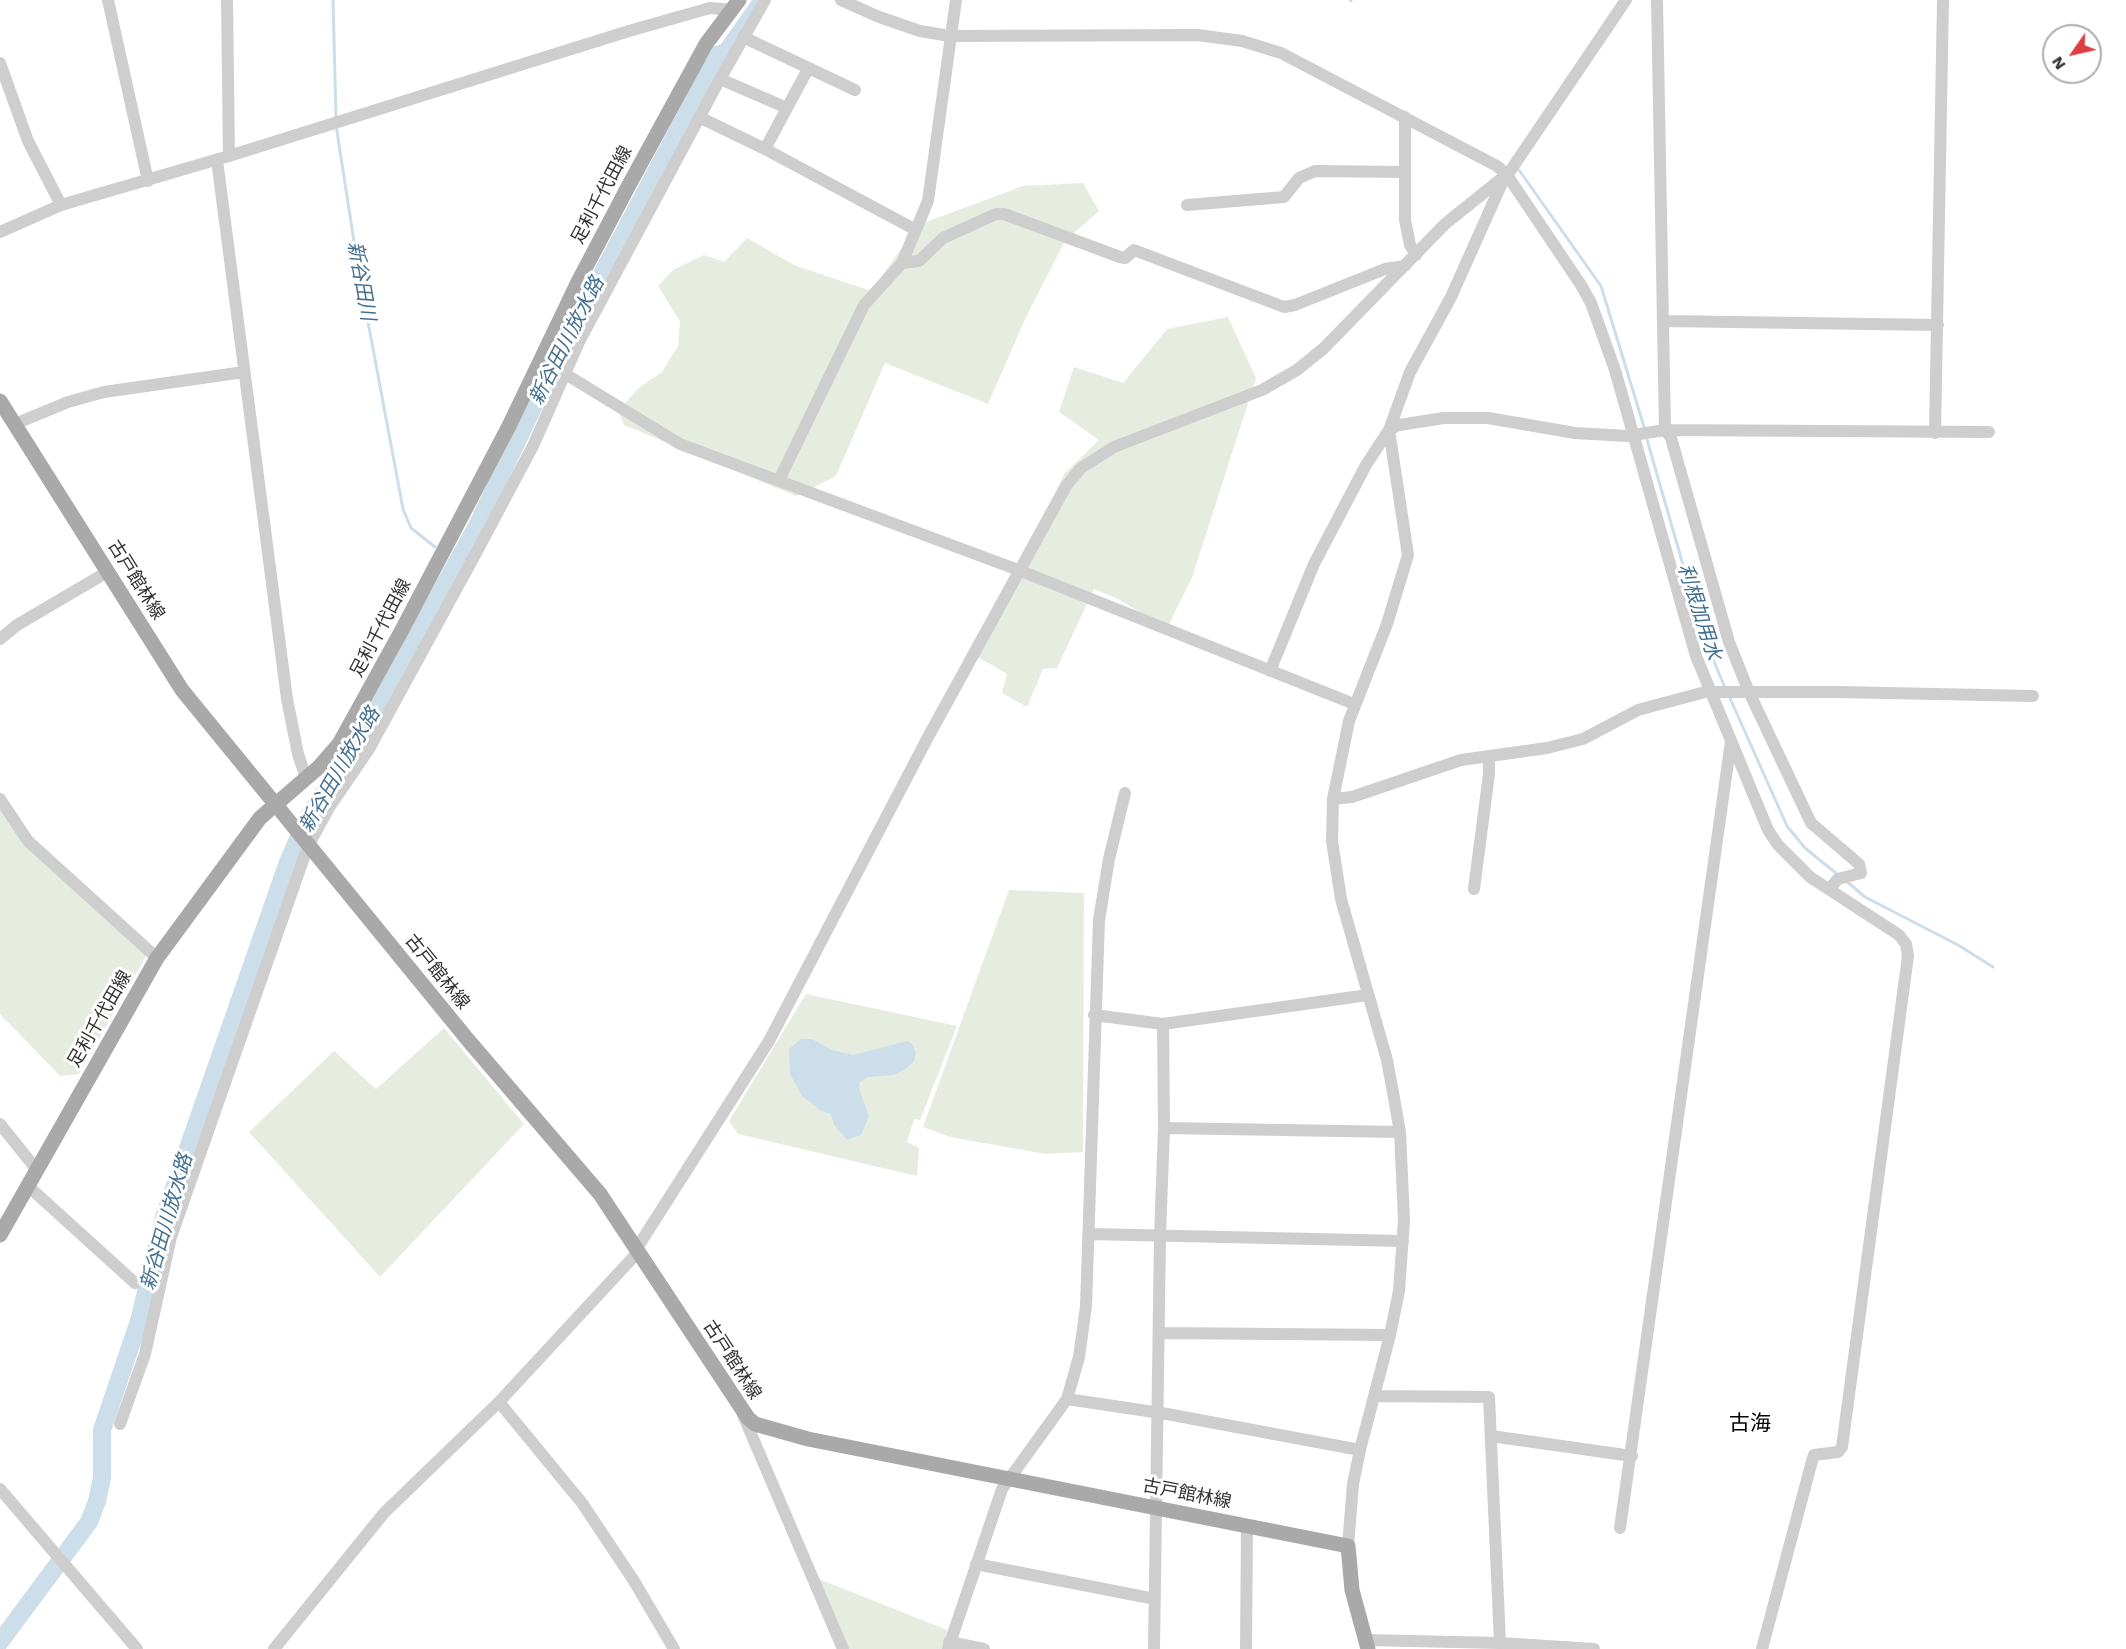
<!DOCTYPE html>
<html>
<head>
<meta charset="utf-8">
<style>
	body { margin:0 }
	#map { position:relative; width:2126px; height:1649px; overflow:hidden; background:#fff; font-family:"Work Sans",sans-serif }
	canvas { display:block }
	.north { position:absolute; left:2042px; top:24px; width:60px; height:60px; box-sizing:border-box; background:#fff; border:2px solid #adadad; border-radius:50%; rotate:236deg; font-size:16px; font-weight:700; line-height:24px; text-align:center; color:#313131 }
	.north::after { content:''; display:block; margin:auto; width:21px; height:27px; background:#dd3e44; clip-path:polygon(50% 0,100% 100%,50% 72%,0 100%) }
</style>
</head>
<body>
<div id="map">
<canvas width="2126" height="1649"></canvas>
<div class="north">N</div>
</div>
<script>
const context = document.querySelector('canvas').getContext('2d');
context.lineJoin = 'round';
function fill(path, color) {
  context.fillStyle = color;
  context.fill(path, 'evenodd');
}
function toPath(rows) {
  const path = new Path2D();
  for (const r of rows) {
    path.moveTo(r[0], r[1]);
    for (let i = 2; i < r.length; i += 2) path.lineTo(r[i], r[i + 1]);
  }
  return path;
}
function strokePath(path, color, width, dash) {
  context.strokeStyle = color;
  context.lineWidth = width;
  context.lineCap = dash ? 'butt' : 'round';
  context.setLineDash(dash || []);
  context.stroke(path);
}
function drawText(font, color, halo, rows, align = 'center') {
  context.font = font + ' "Work Sans","Noto Sans JP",sans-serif';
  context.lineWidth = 6;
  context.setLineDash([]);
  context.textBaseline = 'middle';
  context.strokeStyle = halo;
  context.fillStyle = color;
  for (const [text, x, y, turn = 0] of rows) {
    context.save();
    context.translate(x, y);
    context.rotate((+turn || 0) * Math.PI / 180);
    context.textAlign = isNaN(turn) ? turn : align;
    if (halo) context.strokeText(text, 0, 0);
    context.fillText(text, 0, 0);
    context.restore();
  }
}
const green = toPath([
	[1083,183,1099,211,1065,241,1027,315,988,404,885,363,836,476,796,496,624,425,619,413,625,403,640,387,662,372,678,346,680,321,658,286,673,270,704,255,724,262,747,238,794,265,871,291,918,225,1023,186],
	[1228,317,1256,378,1192,578,1167,628,1116,598,1094,589,1057,668,1043,669,1027,707,1002,693,1007,674,976,656,1015,586,1064,474,1099,440,1059,412,1074,367,1123,383,1167,329],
	[0,796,36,848,147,950,145,958,79,1074,60,1076,0,1014],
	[1009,890,1084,893,1083,1152,1045,1154,950,1137,923,1127],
	[806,994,957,1026,920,1120,914,1119,907,1142,919,1148,917,1176,738,1134,729,1121],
	[444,1028,524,1124,380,1277,249,1132,334,1051,376,1089],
	[819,1579,947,1630,945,1649,847,1649]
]);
const water = toPath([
	[752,0,759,0,708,92,694,82,713,47,721,44],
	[801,1039,812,1039,832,1050,853,1055,907,1041,912,1044,916,1053,914,1061,907,1068,894,1075,868,1077,860,1082,859,1088,869,1116,861,1135,847,1140,834,1125,831,1114,820,1110,802,1096,790,1074,789,1049]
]);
const stream = toPath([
	[333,0,336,118],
	[1350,0,1351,1],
	[336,125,359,274,403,509,411,528,435,547],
	[1519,170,1601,286,1645,430],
	[1646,436,1704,638,1726,690],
	[1729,696,1787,826,1805,848,1837,874],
	[1845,880,1865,897,1958,945,1993,967]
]);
const river = toPath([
	[0,1642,89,1522,97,1501,102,1478,102,1430,139,1321,164,1217,288,862,307,819,362,734,477,526,548,376,712,66]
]);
const minor = toPath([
	[108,0,148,181],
	[227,0,229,156],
	[841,0,879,17,920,31,950,36,1198,35,1242,41,1281,53,1497,166,1507,175,1581,285,1591,303,1615,370,1696,656,1768,830,1778,845,1810,877,1899,935,1906,944,1908,956,1842,1447,1838,1452,1814,1455,1812,1461,1762,1649],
	[1657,0,1665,430,1671,438,1729,642,1749,692,1811,823,1859,864,1861,873,1838,879,1829,889],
	[743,37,855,90],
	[0,63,28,141,61,205],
	[720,79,787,108],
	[699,117,765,149,916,230],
	[1405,117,1405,220,1410,245,1416,255],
	[765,149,808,69],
	[217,160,287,699,298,754,306,778],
	[1187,205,1284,197,1299,178,1315,171,1405,172],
	[0,232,61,205,229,156,629,31,710,8,732,10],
	[902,263,919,261,943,238,996,214,1004,214,1120,257,1125,258,1134,250,1284,307,1295,305,1385,269,1405,266],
	[1665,321,1938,325],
	[539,362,562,372,680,444,1021,571,1354,704],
	[15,424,68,402,104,392,244,372],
	[1935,433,1943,0],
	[779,480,864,305,902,263,928,201,956,0],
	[0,639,17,625,109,571],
	[1270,671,1314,564,1366,465,1389,430,1399,425,1444,418,1488,418,1575,433,1627,436,1665,430,1989,432],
	[0,799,28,841,157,958],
	[1333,799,1352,797,1461,760,1547,748,1583,739,1638,710,1705,692,1838,692,2033,696],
	[1474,889,1489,774,1489,756],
	[1094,1015,1163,1024,1368,995],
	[0,1124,37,1170],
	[1164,1128,1400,1132],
	[28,1186,135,1283],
	[1089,1234,1403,1241],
	[637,1248,769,1041,927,739,1066,486,1081,468,1114,447,1262,390,1297,370,1324,348,1445,224,1506,175],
	[1160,1333,1390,1335],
	[1374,1396,1489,1397,1500,1643],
	[1067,1399,1167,1414,1360,1450],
	[499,1402,582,1503,634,1581,674,1649],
	[743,1415,843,1649],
	[120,1424,145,1354,171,1237,308,846,330,806,369,749,476,553,533,446,579,342,720,79,765,0],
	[1491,1436,1632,1456],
	[0,1489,137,1649],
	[1620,1528,1731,741],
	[1348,1546,1353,1484,1360,1450,1390,1335,1399,1291,1404,1220,1400,1132,1394,1098,1387,1060,1341,899,1332,841,1333,799,1349,721,1387,624,1408,555,1389,430,1410,372,1451,297,1502,183,1626,0],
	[976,1564,1155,1599],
	[1365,1640,1500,1643,1594,1649],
	[949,1642,984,1649],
	[274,1649,384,1513,499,1402,639,1251],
	[948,1649,1002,1489,1067,1399,1079,1357,1086,1306,1099,920,1109,859,1125,793],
	[1154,1649,1160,1236,1164,1128,1163,1024],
	[1246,1649,1247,1525]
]);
const major = toPath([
	[0,401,182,690,468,1040,600,1194,748,1418,755,1424,808,1439,1348,1546,1352,1590,1368,1649],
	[0,1235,157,958,260,818,319,767,339,744,403,628,509,426,578,282,629,185,706,44,739,0]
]);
const streetNames = [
	["足利千代田線",602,195,-62],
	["古戸館林線",136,580,58],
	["足利千代田線",381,628,-62],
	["古戸館林線",437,972,51],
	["足利千代田線",100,1019,-60],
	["古戸館林線",732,1360,57],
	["古戸館林線",1187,1494,11]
];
const waterNames = [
	["新谷田川",361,281,80],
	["新谷田川放水路",567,341,-63],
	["利根加用水",1699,612,72],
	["新谷田川放水路",340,770,-60],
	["新谷田川放水路",167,1222,-74]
];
const quarterNames = [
	["古海",1750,1424]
];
fill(green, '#e6ede0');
fill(water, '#cddeeb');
strokePath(stream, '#cddeeb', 3);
strokePath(river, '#cddeeb', 18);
strokePath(minor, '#cecece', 12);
strokePath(major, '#a9a9a9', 15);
drawText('18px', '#313131', '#fff', streetNames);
drawText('italic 20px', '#426f90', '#fff', waterNames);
drawText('21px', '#000', '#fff', quarterNames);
</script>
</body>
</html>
